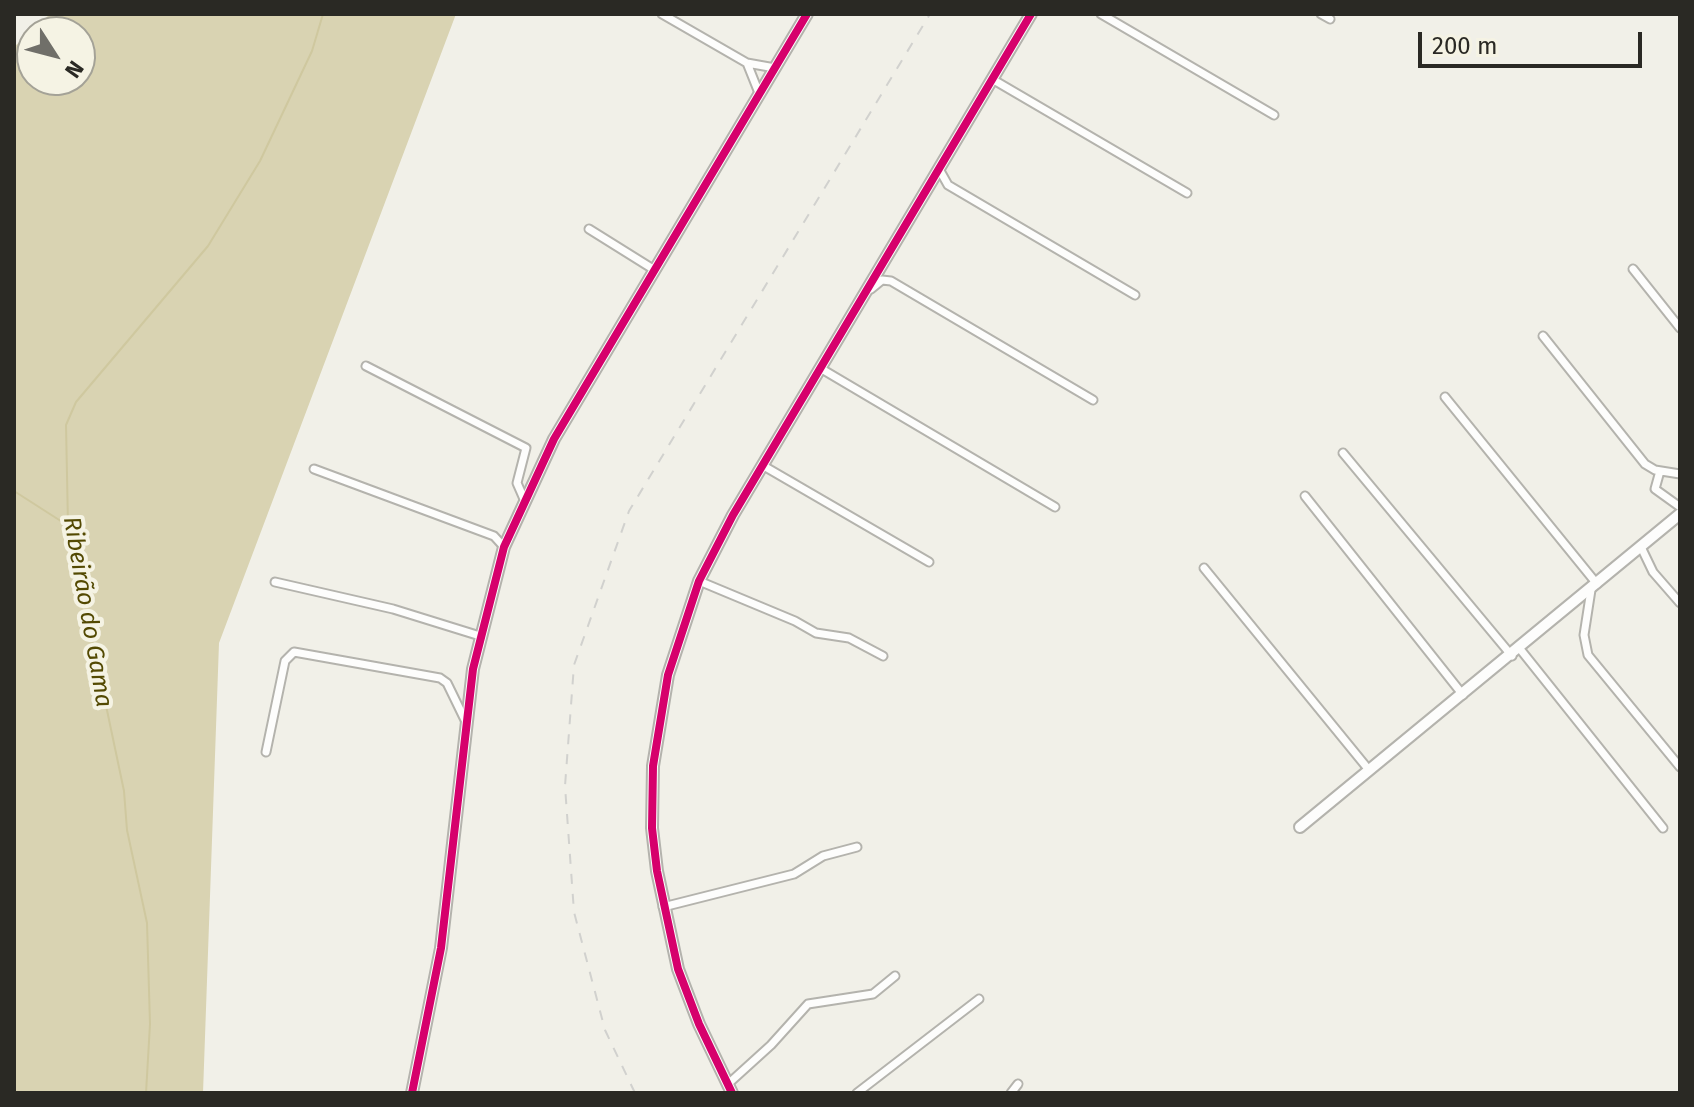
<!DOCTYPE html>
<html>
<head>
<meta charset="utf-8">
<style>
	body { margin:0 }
	#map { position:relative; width:1694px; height:1107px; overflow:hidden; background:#f1f0e8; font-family:"Fira Sans",sans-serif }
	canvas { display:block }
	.frame { position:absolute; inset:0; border:16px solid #2a2924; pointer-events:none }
	.north { position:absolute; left:16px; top:16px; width:80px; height:80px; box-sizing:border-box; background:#f5f3e4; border:2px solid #a4a297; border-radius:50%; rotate:126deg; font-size:22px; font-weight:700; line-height:32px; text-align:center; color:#2a2924 }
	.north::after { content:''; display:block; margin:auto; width:28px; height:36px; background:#706f69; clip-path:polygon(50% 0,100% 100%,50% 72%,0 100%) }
	.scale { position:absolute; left:1418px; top:32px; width:224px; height:36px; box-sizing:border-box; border:4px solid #2a2924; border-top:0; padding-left:10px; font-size:24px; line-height:28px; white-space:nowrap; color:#2a2924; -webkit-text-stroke:6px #f5f3e4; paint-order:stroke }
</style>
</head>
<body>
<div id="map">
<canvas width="1694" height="1107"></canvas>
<div class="frame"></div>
<div class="north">N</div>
<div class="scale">200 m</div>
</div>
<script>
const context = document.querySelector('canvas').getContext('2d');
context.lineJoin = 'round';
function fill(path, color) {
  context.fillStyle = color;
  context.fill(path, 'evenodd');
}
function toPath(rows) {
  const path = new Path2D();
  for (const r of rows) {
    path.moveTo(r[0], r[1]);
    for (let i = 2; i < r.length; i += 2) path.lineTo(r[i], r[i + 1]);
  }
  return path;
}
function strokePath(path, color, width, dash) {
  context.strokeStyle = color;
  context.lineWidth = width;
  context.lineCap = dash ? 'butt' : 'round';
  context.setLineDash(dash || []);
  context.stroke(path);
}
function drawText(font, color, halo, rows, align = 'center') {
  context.font = font + ' "Fira Sans",sans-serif';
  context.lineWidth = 8;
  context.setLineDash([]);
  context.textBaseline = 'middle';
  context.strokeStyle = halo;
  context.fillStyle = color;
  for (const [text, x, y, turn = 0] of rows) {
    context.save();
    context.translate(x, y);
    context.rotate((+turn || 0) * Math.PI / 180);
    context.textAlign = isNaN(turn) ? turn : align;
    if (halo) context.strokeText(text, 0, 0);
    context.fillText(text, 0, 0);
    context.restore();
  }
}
const forest = toPath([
	[50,14,456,14,219,643,203,1093,14,1093,14,47],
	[32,32,80,32,80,80,32,80]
]);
const stream = toPath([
	[14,491,67,525],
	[146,1093,150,1024,147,923,127,830,124,791,68,525,66,425,76,402,208,246,260,161,312,51,323,14]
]);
const street = toPath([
	[662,14,747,63,775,68],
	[1101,14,1274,115],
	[1321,14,1330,19],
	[747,63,759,93],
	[992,79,1187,193],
	[939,169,948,185,1135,295],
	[589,229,653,269],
	[1633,269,1680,328],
	[871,289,882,280,891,281,1093,400],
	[1543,336,1645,464,1655,470,1680,474],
	[366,366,526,448,517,483,524,499],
	[820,368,1055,507],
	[1445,397,1597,584],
	[1343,453,1512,656],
	[762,465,929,562],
	[314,469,494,536,504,547],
	[1660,471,1655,489,1680,507],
	[1305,496,1463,695],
	[1641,547,1653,572,1680,603],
	[1204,568,1369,770],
	[699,581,795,621,816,633,849,638,883,656],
	[275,582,393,609,480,636],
	[1591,590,1584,635,1588,655,1680,767],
	[1520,649,1663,828],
	[266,752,285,661,294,652,440,678,447,683,466,722],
	[663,907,794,874,823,856,857,847],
	[728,1084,771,1045,808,1004,873,994,895,976],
	[857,1093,979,999],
	[1011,1093,1018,1084]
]);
const secondary = toPath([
	[1300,827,1680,514],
	[412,1093,441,948,473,669,504,547,554,439,807,14],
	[732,1093,699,1024,678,969,657,871,652,828,653,766,668,675,699,581,733,515,1031,14]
]);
const rail = toPath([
	[635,1093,605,1030,574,912,565,786,574,665,629,511,930,14]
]);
const cycleway = toPath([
	[412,1093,441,948,473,669,504,547,554,439,807,14],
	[732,1093,699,1024,678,969,657,871,652,828,653,766,668,675,699,581,733,515,1031,14]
]);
const waterNames = [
	["Ribeirão do Gama",87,612,80]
];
fill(forest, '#d9d3b2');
strokePath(stream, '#cfc89f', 2);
strokePath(street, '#b4b3ad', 11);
strokePath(secondary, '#b4b3ad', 14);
strokePath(street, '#fdfdfc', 7);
strokePath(secondary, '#fdfdfc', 10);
strokePath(rail, '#d1d1ce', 2, [10, 10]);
strokePath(cycleway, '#d6006c', 8);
drawText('italic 24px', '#534902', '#f5f3e4', waterNames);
</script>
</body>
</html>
